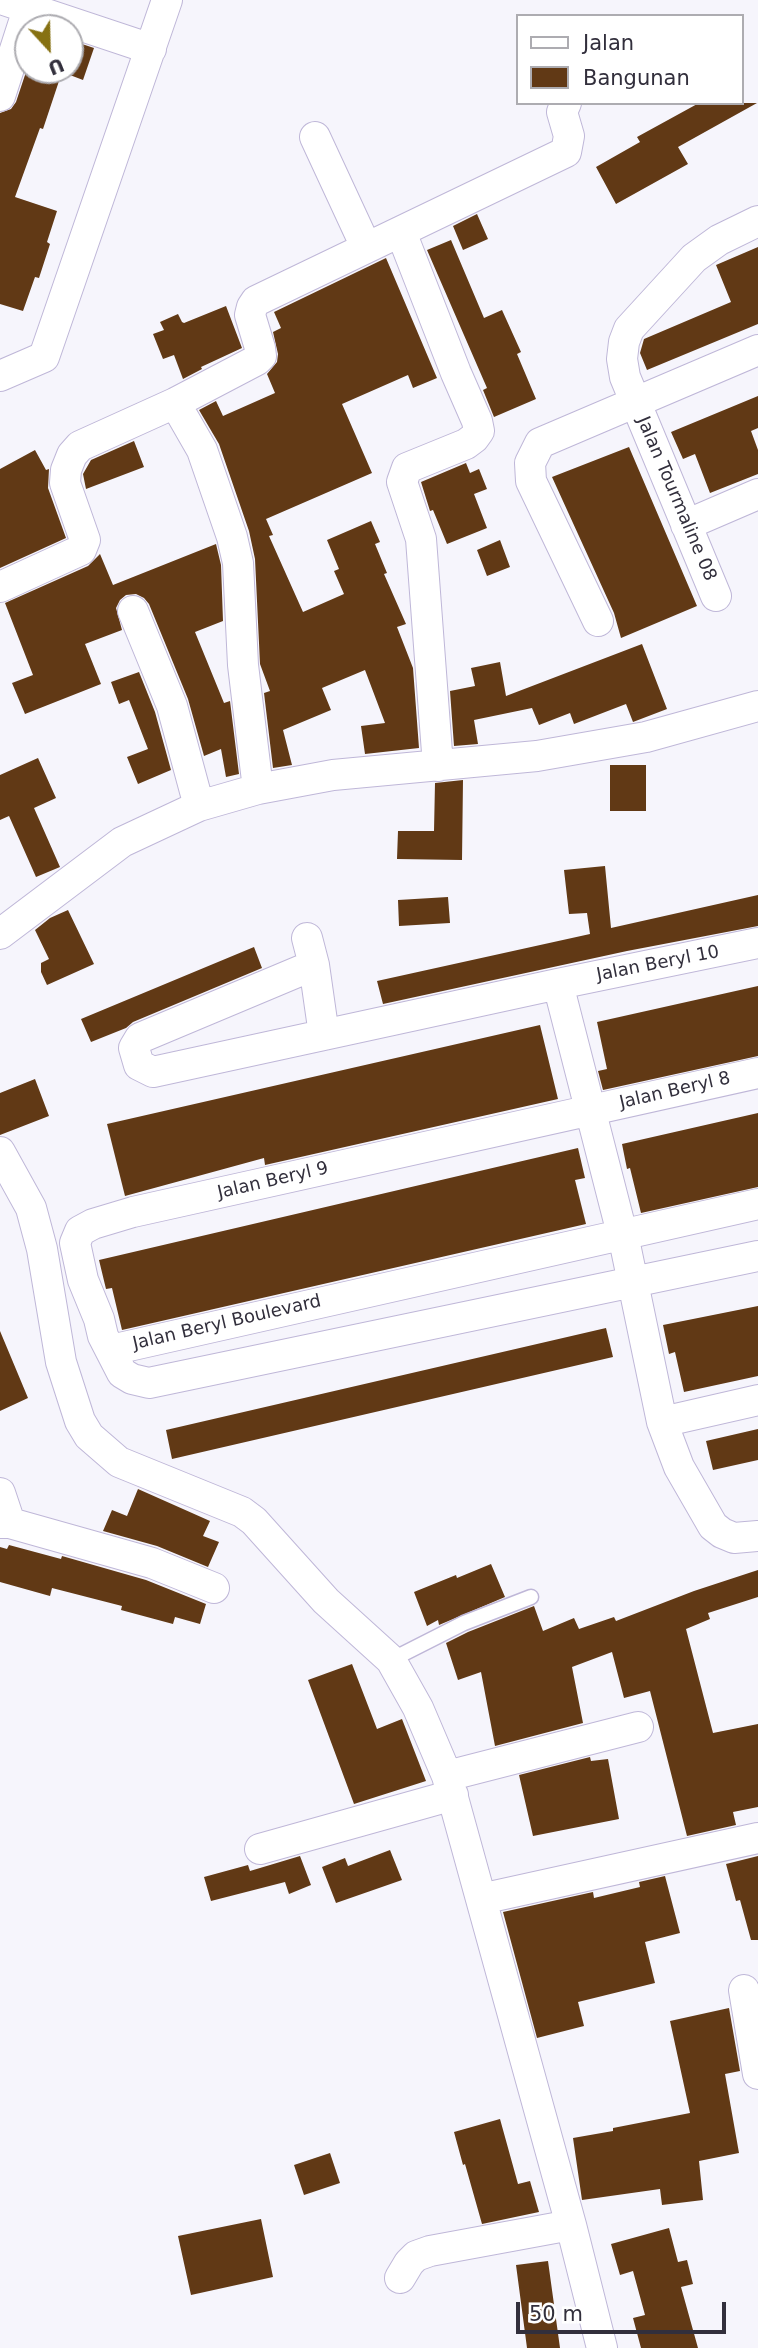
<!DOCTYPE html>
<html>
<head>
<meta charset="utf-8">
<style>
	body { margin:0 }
	#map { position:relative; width:758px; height:2348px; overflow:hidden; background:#f6f5fc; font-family:"DejaVu Sans",sans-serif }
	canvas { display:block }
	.legend { position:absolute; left:516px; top:14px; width:228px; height:91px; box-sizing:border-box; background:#fff; border:2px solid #adacb1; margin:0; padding:9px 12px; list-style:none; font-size:21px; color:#322f3c }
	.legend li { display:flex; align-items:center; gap:14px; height:35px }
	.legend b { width:35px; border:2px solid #adacb1 }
	.north { position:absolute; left:14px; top:14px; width:70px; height:70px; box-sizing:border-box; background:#fff; border:2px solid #adacb1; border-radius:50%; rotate:158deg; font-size:19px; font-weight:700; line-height:28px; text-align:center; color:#322f3c }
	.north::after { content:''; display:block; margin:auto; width:24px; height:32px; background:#867112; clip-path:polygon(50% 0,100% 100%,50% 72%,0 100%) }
	.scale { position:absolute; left:516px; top:2302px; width:210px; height:32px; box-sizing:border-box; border:4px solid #322f3c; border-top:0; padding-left:9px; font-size:21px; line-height:24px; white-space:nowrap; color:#322f3c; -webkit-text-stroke:5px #fff; paint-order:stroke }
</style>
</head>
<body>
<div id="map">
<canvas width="758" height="2348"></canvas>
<ul class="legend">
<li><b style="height:9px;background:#fff"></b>Jalan</li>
<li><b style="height:19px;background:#613915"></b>Bangunan</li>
</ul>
<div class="north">U</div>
<div class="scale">50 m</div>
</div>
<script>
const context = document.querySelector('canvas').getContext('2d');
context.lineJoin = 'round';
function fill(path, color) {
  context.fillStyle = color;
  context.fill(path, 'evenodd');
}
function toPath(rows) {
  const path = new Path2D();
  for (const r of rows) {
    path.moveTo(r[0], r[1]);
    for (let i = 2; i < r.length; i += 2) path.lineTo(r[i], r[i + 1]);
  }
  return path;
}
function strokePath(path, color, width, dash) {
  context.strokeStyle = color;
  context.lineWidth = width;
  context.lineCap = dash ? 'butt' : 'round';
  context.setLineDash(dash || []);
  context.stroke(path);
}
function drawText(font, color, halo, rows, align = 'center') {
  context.font = font + ' "DejaVu Sans",sans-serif';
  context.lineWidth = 7;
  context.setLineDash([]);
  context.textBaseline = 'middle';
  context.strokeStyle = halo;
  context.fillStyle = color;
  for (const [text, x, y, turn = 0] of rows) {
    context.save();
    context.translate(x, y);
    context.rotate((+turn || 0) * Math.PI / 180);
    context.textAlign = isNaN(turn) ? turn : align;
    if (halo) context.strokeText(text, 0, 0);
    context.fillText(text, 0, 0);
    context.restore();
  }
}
const building = toPath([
	[70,40,94,48,83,80,62,72,43,129,40,128,15,197,57,211,47,242,50,244,39,278,35,277,23,311,0,304,0,113,11,109,16,102,28,66,28,70,70,70],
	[699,103,757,103,678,147,688,164,616,204,596,167,640,142,637,137],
	[477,214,488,239,463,250,453,226],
	[451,240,484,318,502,310,521,352,517,354,536,399,494,417,483,390,487,388,427,250],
	[758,247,758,324,647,370,640,353,644,339,731,302,716,265],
	[386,258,437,378,413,388,408,375,342,404,372,473,266,519,273,535,269,536,303,612,344,594,334,571,339,569,327,540,371,521,380,542,375,544,387,573,384,574,406,624,397,627,413,668,419,748,365,754,361,726,385,723,365,670,322,688,331,710,283,730,292,765,273,768,264,693,270,691,260,664,255,559,249,531,219,444,199,410,216,401,223,416,275,393,267,374,277,362,278,354,273,332,281,328,274,312],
	[226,306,242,348,201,367,202,369,183,379,174,355,163,359,153,334,164,330,160,322,178,314,182,322,184,323],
	[758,396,758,428,751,431,758,450,758,474,710,493,695,454,683,459,671,432],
	[134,441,144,467,86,489,83,474,91,460],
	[629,447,697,606,621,638,614,613,552,477],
	[35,450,46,470,49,469,48,488,66,538,0,568,0,469],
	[466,463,470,473,479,469,487,489,474,494,487,528,447,544,433,510,430,511,421,482],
	[500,540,510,567,487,576,477,550],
	[216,544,221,565,223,621,195,632,224,703,230,701,239,774,226,777,221,749,204,756,188,699,149,604,144,598,136,594,126,595,120,600,116,608,122,630,85,644,101,684,25,714,12,683,33,675,5,603,88,566,100,554,113,585],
	[642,644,667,709,633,722,626,704,574,724,570,713,539,725,532,708,474,720,478,744,454,746,450,691,475,686,471,668,500,662,506,696],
	[139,672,155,712,171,770,138,784,127,757,148,749,129,700,119,704,111,682],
	[38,758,56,798,34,808,60,867,36,877,9,816,0,820,0,775],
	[610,765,646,765,646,811,610,811],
	[463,780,462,860,397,859,398,831,434,831,435,783],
	[605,866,611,928,758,895,758,926,627,951,383,1004,377,981,590,934,587,913,569,914,564,870],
	[448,897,450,923,399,926,398,900],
	[68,910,94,964,47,985,41,972,41,963,49,959,35,930,50,918],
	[254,947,262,968,133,1022,126,1028,91,1042,81,1019],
	[758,986,758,1056,603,1090,598,1071,607,1069,597,1022],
	[540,1025,558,1099,265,1165,264,1158,125,1196,107,1124],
	[35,1079,49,1116,0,1135,0,1093],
	[758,1113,758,1187,641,1213,630,1168,627,1169,622,1144],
	[578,1148,585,1178,575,1180,586,1224,122,1330,112,1288,106,1289,99,1260],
	[758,1306,758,1376,684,1392,675,1352,669,1354,663,1325],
	[606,1328,613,1357,172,1459,166,1430],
	[0,1331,28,1398,0,1411],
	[758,1429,758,1460,713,1470,706,1441],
	[138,1489,210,1521,203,1536,219,1542,208,1567,157,1546,103,1531,112,1510,127,1516],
	[9,1545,61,1559,62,1556,146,1580,206,1604,200,1624,175,1617,173,1624,121,1610,122,1606,52,1588,50,1596,0,1582,0,1547,7,1549],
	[491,1564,505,1597,439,1625,438,1620,427,1626,414,1592,456,1575,457,1578],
	[758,1570,758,1597,708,1613,710,1619,686,1629,713,1733,758,1724,758,1807,733,1812,736,1825,687,1836,650,1691,624,1698,612,1652,572,1667,583,1723,495,1746,481,1672,458,1680,446,1643,468,1632,534,1606,543,1631,574,1618,579,1629,614,1617,616,1621,694,1591],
	[352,1664,377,1729,402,1719,426,1781,354,1804,308,1680],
	[590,1757,591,1761,608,1759,619,1819,533,1836,519,1775],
	[390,1850,402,1880,336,1903,322,1867,345,1858,348,1866],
	[300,1856,311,1885,289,1894,285,1882,211,1901,204,1877,248,1865,250,1871],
	[758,1856,758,1940,751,1940,740,1900,736,1901,726,1864],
	[665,1876,680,1933,645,1942,655,1983,578,2002,584,2026,537,2038,503,1912,593,1892,594,1898,640,1887,639,1882],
	[729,2008,740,2071,725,2074,739,2153,699,2161,703,2200,662,2205,660,2189,582,2200,573,2138,613,2131,613,2128,690,2113,670,2021],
	[500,2119,518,2184,530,2181,539,2212,482,2224,465,2164,463,2165,454,2132],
	[330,2153,340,2183,304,2195,294,2165],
	[261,2219,273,2277,191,2295,178,2236],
	[669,2228,678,2262,687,2260,693,2284,681,2287,698,2348,641,2348,633,2318,645,2315,633,2271,620,2275,611,2244],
	[548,2261,560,2348,527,2348,516,2265]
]);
const service = toPath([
	[391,1660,464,1623,531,1597]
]);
const minor = toPath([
	[4,0,151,49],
	[0,96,31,0],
	[315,137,366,247],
	[401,232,456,373,477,421,479,431,474,438,466,444,407,468,402,482,421,539,438,766],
	[0,376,44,357,167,0],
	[175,403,202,450,232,537,238,563,243,665,258,789],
	[686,525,758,494],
	[0,587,81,550,85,540,65,483,66,470,72,455,80,446,175,403,257,360,261,356,260,348,250,315,252,307,256,301,566,152,569,136,562,112,566,103],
	[716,596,625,377,622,359,624,342,629,329,694,258,719,240,758,221],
	[133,611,172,706,199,806],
	[598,621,531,481,530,463,540,443,758,350],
	[0,934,122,842,199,806,258,789,333,775,537,756,646,737,758,706],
	[307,938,314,965,324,1035],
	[314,965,140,1038,134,1048,139,1065,153,1072,558,984,758,943],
	[558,984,626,1249,662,1422,679,1467,713,1526,722,1533,734,1538,758,1536],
	[758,1073,133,1212,93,1224,80,1231,75,1243,83,1280,99,1319,103,1336,122,1373,132,1379,149,1383,758,1256],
	[0,1152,31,1208,42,1249,61,1362,80,1421,89,1436,119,1462,242,1512,254,1521,326,1601,391,1660,418,1708,447,1776,571,2225,602,2348],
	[111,1350,758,1204],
	[662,1422,758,1400],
	[0,1493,10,1523],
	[0,1523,10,1523,152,1563,214,1588],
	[447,1776,638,1727],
	[260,1849,453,1795],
	[481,1899,758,1838],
	[744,1990,758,2074],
	[400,2278,409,2263,416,2256,430,2251,571,2225]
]);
const streetNames = [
	["Jalan Tourmaline 08",676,499,67],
	["Jalan Beryl 10",658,964,-11],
	["Jalan Beryl 8",675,1091,-13],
	["Jalan Beryl 9",273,1181,-13],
	["Jalan Beryl Boulevard",227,1323,-13]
];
fill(building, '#613915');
strokePath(service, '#bfb7d8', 17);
strokePath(minor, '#bfb7d8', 32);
strokePath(service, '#fff', 14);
strokePath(minor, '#fff', 30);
drawText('18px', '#322f3c', '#fff', streetNames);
</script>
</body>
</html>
